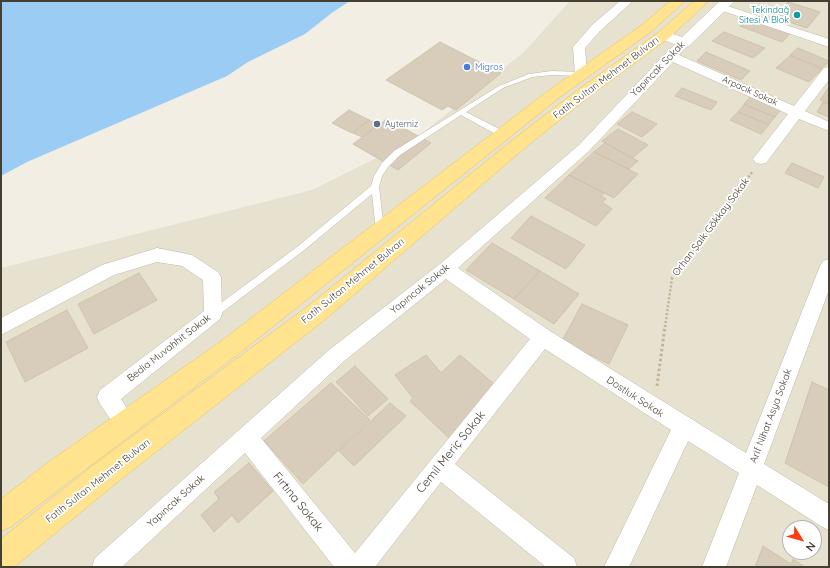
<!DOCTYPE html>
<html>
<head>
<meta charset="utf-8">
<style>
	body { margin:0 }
	#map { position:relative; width:830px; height:568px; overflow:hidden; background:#f3eee3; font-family:Quicksand,sans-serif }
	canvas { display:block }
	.frame { position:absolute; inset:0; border:2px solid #453e33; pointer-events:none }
	.north { position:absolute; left:782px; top:520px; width:40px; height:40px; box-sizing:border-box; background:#fff; border:1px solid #b5b2ad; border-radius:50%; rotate:127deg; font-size:11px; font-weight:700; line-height:16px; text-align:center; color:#453e33 }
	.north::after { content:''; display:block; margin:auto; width:14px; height:18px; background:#ff3a0d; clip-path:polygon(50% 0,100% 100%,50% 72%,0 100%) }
</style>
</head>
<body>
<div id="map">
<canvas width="830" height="568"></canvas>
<div class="frame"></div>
<div class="north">N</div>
</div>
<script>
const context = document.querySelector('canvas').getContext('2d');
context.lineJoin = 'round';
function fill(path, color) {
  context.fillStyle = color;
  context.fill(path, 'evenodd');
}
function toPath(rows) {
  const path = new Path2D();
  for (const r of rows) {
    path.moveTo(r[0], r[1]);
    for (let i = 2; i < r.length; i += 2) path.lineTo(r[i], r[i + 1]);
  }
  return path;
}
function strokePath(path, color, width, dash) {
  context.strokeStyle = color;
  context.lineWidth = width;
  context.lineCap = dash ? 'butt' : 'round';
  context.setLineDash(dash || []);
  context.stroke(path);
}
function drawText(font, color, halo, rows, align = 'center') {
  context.font = font + ' Quicksand,sans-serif';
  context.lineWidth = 3.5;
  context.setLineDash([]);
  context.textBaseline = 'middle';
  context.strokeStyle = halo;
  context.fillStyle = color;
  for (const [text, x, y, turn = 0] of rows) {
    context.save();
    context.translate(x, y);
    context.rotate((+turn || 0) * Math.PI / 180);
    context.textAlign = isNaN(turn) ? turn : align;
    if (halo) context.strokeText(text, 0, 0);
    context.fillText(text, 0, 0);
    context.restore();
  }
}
const residential = toPath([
	[570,1,829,1,829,567,1,567,1,268,312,190,415,139,524,52],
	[790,528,814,528,814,552,790,552]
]);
const water = toPath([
	[1,1,350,1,333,12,305,34,248,62,227,76,27,162,1,176]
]);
const building = toPath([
	[788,2,820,12,807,28,774,17,788,2],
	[749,19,790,34,782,42,740,26,749,19],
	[724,32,765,48,753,58,712,41,724,32],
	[440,42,501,73,456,110,448,106,442,110,386,80,440,42],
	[798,48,829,61,829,62,822,68,790,55,798,48],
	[706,52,750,71,741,80,697,61,706,52],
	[790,56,822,69,809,82,776,68,790,56],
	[829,87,829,103,820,100,829,87],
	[682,88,717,102,711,110,675,96,682,88],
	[752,95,782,108,775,117,744,104,752,95],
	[823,102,829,104,829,117,817,112,823,102],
	[744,105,775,117,769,124,738,112,744,105],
	[349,110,369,120,352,133,332,123,349,110],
	[632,112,657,124,642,137,617,124,632,112],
	[738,112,769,125,761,134,730,120,738,112],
	[387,119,431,143,398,170,353,144,387,119],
	[369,120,378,125,362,137,353,133,369,120],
	[618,129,648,145,632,158,602,141,618,129],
	[605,143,638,161,629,169,594,152,605,143],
	[594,152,638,174,614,198,569,175,594,152],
	[792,163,824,177,818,188,785,173,792,163],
	[569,175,604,193,601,196,606,199,602,202,612,209,596,226,545,198,569,175],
	[531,216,585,245,566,269,511,238,531,216],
	[492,243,540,271,514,299,466,270,492,243],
	[540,271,579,294,554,324,514,299,540,271],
	[139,273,157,300,94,334,78,304,139,273],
	[582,304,628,325,609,364,562,341,582,304],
	[67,310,88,348,25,382,6,342,67,310],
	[426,355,441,373,460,355,500,389,450,439,410,401,413,398,395,375,426,355],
	[355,366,388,399,368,416,336,382,355,366],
	[812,382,829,390,829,487,785,463,812,382],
	[331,383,370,420,303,484,264,441,331,383],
	[390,403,406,416,354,466,339,451,390,403],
	[249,463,273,491,238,523,232,515,214,532,201,515,219,499,214,492,249,463],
	[763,546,791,564,793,559,805,567,755,567,763,546]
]);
const pathFar1 = toPath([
	[665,327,672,278,753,171]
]);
const path = toPath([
	[657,386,665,326]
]);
const service = toPath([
	[552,71,581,72,584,74,581,76,552,75,532,77,503,88,466,112,505,132,505,136,499,136,461,115,400,155,388,167,382,176,379,187,384,230,383,232,380,233,376,230,372,194,303,251,216,317,213,318,210,317,208,314,210,311,297,247,371,186,374,176,382,163,394,151,499,86,529,74,552,71]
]);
const minor = toPath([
	[620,1,633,1,600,31,585,48,587,74,586,77,576,77,575,74,573,47,592,25,620,1],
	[721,4,829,39,829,47,717,9,715,7,717,5,721,4],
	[684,39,690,43,679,55,794,106,824,68,829,67,829,80,805,111,829,122,829,131,799,119,766,163,761,164,756,163,753,159,756,155,788,114,673,62,589,151,458,268,550,331,746,453,820,266,823,261,829,259,829,290,764,464,829,504,829,530,821,526,757,485,726,567,702,567,739,473,688,441,629,567,604,567,671,430,545,349,455,464,574,558,577,567,546,567,441,482,375,567,334,567,245,453,122,567,92,567,95,558,329,350,440,264,579,145,666,53,680,40,684,39],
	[446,279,530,339,355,553,261,438,343,362,446,279],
	[157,248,192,255,218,272,221,277,222,314,220,319,121,399,136,422,133,429,125,432,117,429,100,404,97,397,100,390,204,311,203,280,182,266,157,262,114,275,1,335,1,318,102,265,157,248]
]);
const tertiary = toPath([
	[720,1,735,1,689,46,679,46,659,38,657,35,659,32,664,31,682,37,720,1]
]);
const primary = toPath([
	[670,1,685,1,652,31,560,97,236,356,66,484,11,527,1,531,1,499,46,464,220,342,548,91,642,25,670,1],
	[694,1,709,1,669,38,591,95,527,146,328,317,115,484,14,567,1,567,1,539,95,464,312,303,515,138,579,89,659,32,694,1]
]);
const markers = [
	[797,15,4,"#0f9aa8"],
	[467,67,4,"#3f7fe0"],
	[377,124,4,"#5c6f8a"]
];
const farCulturenames = [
	["Tekindağ",789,10],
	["Sitesi A Blok",789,20]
];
const farShopnames = [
	["Migros",475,67]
];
const farStreetnames = [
	["Arpacık Sokak",750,91,24]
];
const farServicenames = [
	["Aytemiz",385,124]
];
const streetNames = [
	["Yapıncak Sokak",658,69,-46],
	["Fatih Sultan Mehmet Bulvarı",606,78,-37],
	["Orhan Şaik Gökkay Sokak",711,227,-53],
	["Fatih Sultan Mehmet Bulvarı",353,281,-39],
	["Yapıncak Sokak",420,289,-39],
	["Bedia Muvahhit Sokak",169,348,-38],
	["Dostluk Sokak",635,397,33],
	["Arif Nihat Asya Sokak",771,416,-69],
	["Fatih Sultan Mehmet Bulvarı",98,481,-38],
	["Yapıncak Sokak",176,501,-42]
];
const nearStreetnames = [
	["Cemil Meriç Sokak",451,452,-51],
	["Fırtına Sokak",298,502,51]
];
fill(residential, '#e7e1d0');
fill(water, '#9accf4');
fill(building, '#d8cdbb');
strokePath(building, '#d0c3ab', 1);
strokePath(service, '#c1b9a8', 1);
strokePath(minor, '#c1b9a8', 1);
strokePath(tertiary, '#c1b9a8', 1);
strokePath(primary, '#eac459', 1);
strokePath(pathFar1, '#c1b395', 2.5, [2, 2]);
strokePath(path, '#c1b395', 3, [2.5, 2.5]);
fill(service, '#fff');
fill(minor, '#fff');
fill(tertiary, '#fff');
fill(primary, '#ffe38f');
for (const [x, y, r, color] of markers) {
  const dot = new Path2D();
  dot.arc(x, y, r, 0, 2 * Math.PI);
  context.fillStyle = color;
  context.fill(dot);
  strokePath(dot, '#fff', 1.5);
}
drawText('9px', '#0d838f', '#fff', farCulturenames, 'right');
drawText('9px', '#366cbe', '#fff', farShopnames, 'left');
drawText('9px', '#453e33', '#fff', farStreetnames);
drawText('9px', '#4e5e75', '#fff', farServicenames, 'left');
drawText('10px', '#453e33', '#fff', streetNames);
drawText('12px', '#453e33', '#fff', nearStreetnames);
</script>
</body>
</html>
